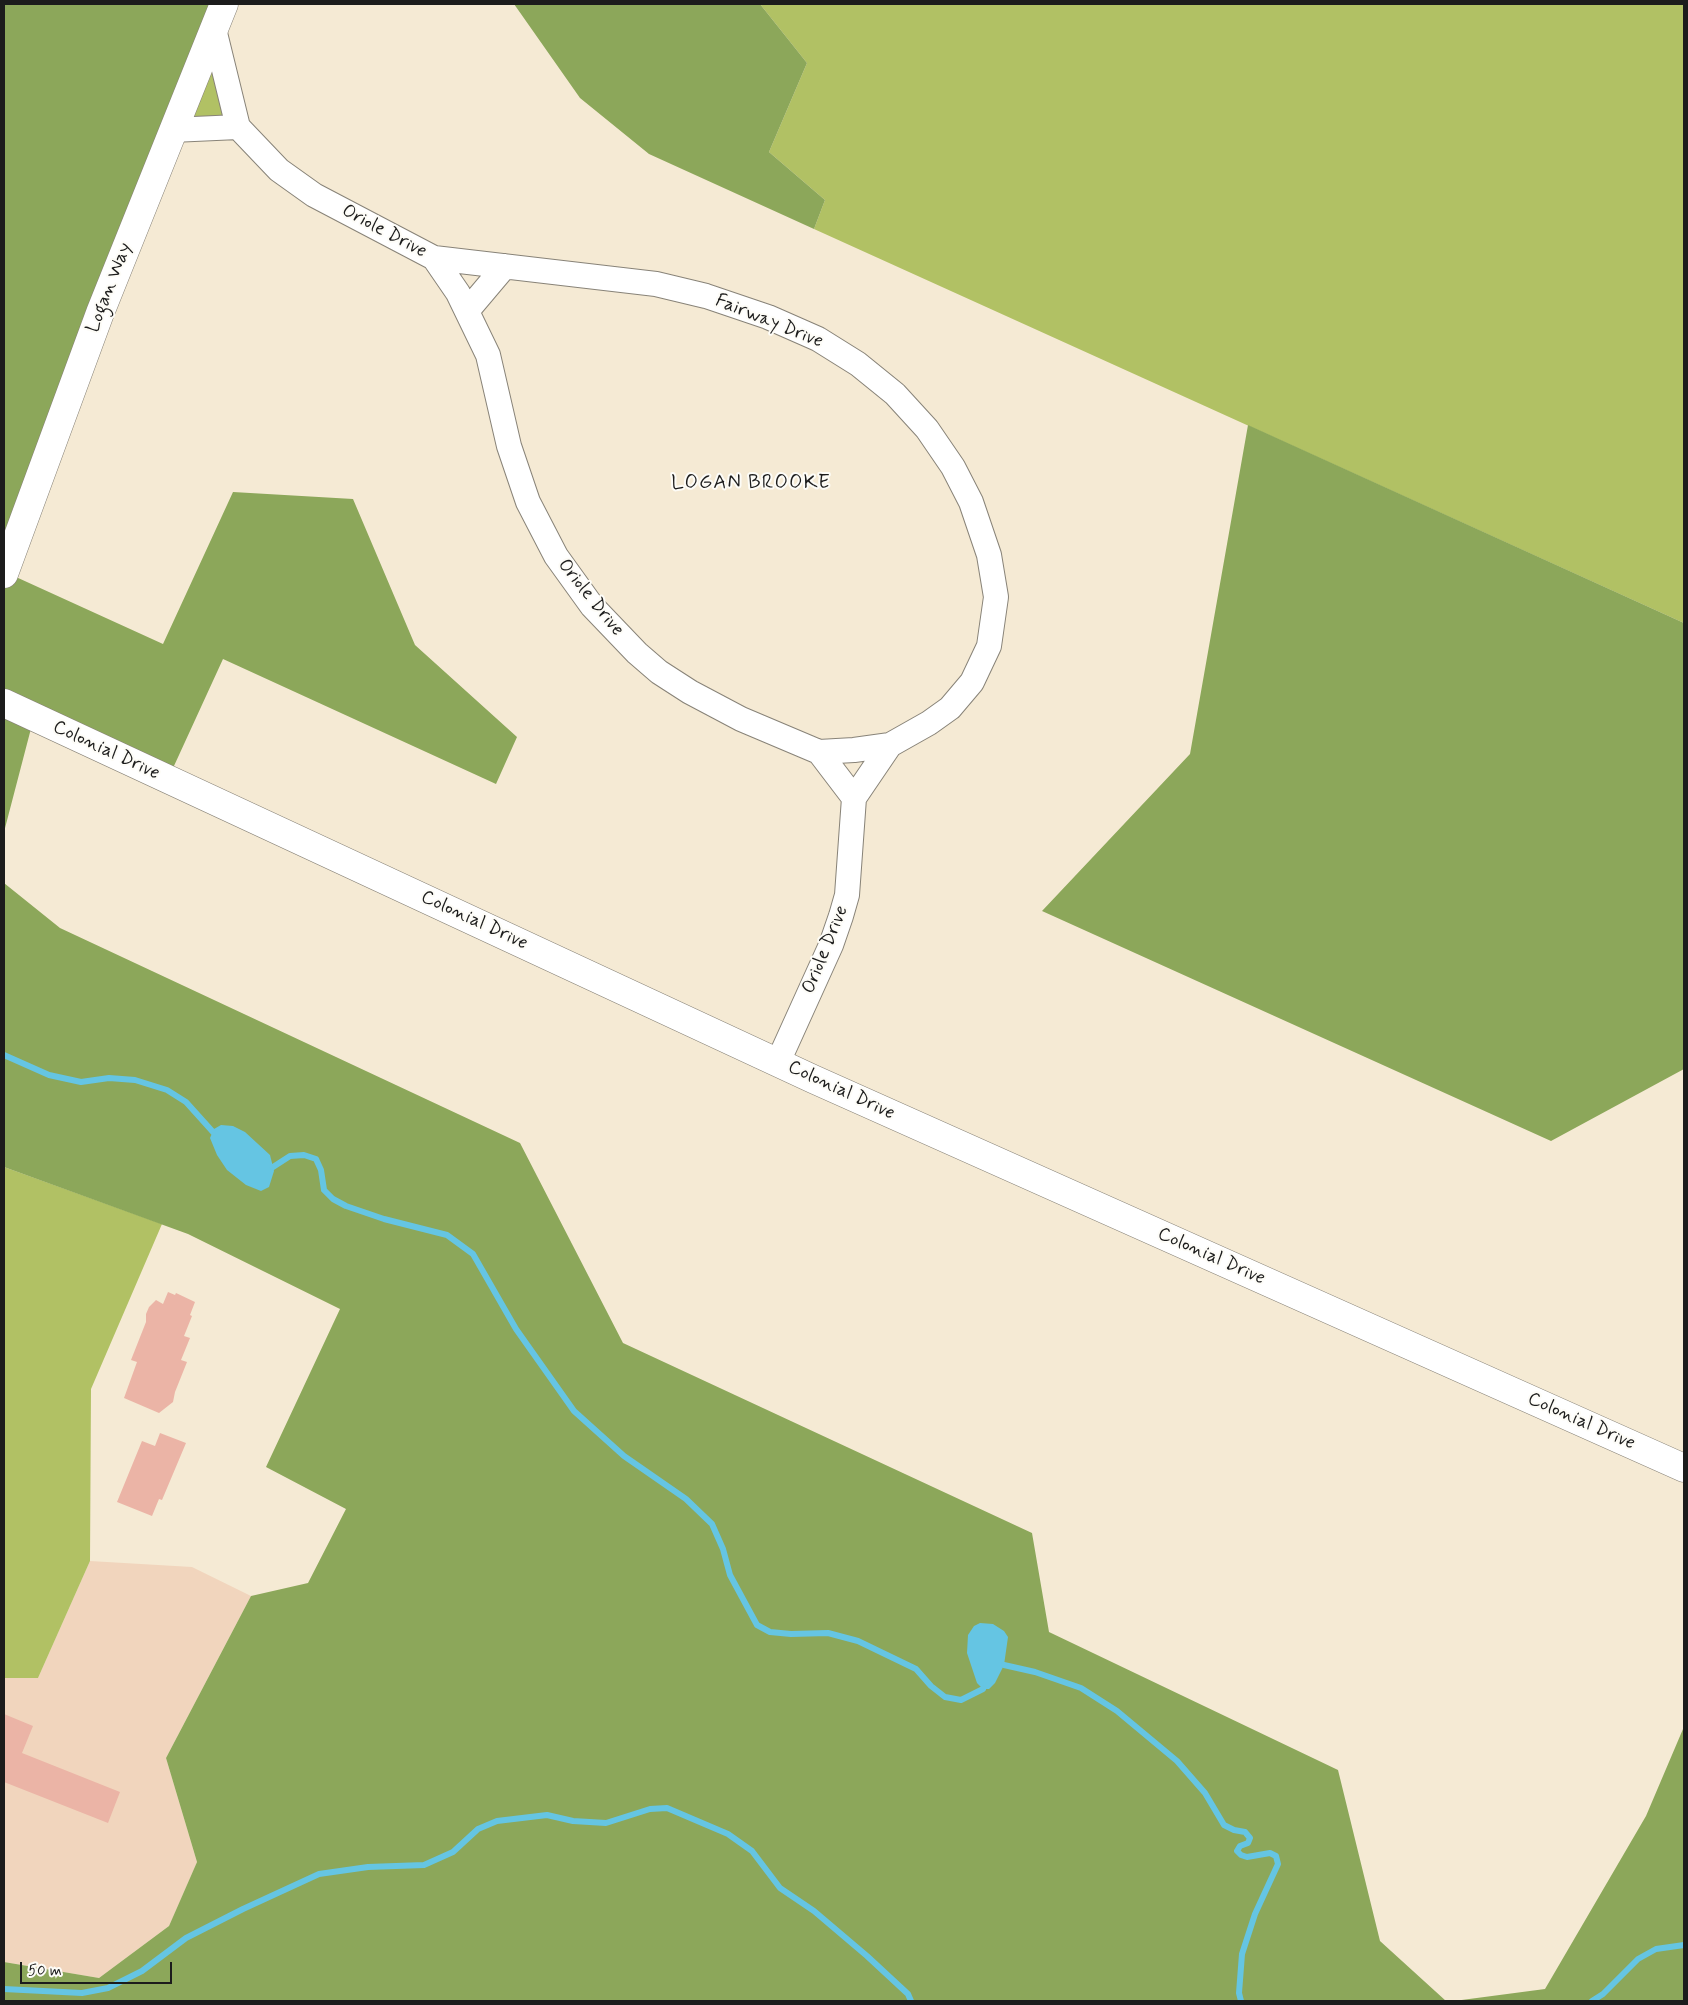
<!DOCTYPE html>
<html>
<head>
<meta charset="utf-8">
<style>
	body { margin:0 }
	#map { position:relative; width:1688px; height:2005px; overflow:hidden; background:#f5ead4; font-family:Mynerve,sans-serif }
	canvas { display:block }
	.frame { position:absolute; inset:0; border:5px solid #1c1c1c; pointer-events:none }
	.scale { position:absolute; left:20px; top:1962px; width:152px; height:22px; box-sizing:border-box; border:2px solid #1c1c1c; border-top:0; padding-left:6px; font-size:15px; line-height:18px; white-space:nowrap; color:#1c1c1c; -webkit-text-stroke:4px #fdfcf7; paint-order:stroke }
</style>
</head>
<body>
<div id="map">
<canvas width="1688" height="2005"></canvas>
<div class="frame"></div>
<div class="scale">50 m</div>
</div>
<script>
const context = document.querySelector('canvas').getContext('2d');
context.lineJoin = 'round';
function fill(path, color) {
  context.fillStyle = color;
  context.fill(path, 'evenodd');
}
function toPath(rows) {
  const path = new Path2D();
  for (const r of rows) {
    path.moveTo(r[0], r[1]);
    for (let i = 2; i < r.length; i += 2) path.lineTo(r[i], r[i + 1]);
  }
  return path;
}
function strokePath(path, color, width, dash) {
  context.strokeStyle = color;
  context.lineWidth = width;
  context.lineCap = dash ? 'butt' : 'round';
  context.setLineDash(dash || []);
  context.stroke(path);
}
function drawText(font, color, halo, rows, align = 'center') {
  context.font = font + ' Mynerve,sans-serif';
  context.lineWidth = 4;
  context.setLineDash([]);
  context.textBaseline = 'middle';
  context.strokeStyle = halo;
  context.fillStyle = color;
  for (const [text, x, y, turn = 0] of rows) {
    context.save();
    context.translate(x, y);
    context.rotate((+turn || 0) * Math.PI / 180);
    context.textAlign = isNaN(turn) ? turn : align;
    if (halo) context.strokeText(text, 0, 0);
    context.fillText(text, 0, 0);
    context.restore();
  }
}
const built = toPath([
	[90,1561,192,1567,251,1596,166,1758,197,1862,169,1926,99,1978,4,1962,4,1678,38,1678]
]);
const green = toPath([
	[760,4,1684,4,1684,623,814,229,825,200,769,152,807,63],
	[214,29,238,127,172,130],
	[4,1167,162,1224,91,1389,90,1561,38,1678,4,1678]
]);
const forest = toPath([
	[4,4,224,4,5,572,163,644,233,492,353,499,415,645,517,737,496,784,223,659,168,779,34,717,4,832],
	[514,4,760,4,807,63,769,152,825,200,814,229,649,154,580,98],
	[1248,425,1684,623,1684,1069,1551,1141,1042,911,1190,754],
	[4,883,60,928,520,1143,623,1343,1032,1533,1049,1632,1338,1770,1380,1941,1446,2001,4,2001,4,1962,99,1978,169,1926,197,1862,166,1758,251,1596,308,1583,346,1509,266,1467,340,1309,188,1234,4,1167],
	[1683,1729,1684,1730,1684,2001,1454,2001,1545,1989,1646,1816]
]);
const water = toPath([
	[221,1125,233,1126,245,1132,270,1155,274,1171,269,1187,261,1191,246,1185,227,1170,217,1155,210,1138,214,1129],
	[980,1623,993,1624,1004,1631,1008,1637,1004,1665,995,1683,989,1689,983,1689,977,1683,967,1653,968,1635,974,1626]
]);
const stream = toPath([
	[4,1055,49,1075,81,1082,109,1078,135,1080,167,1090,186,1102,213,1132],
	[273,1167,290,1156,304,1155,316,1159,321,1170,324,1190,333,1199,346,1206,384,1219,447,1235,473,1254,516,1329,574,1411,624,1456,686,1499,712,1524,723,1549,730,1575,757,1625,770,1632,791,1634,828,1633,858,1641,916,1669,931,1686,945,1697,961,1700,983,1689],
	[1004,1665,1035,1672,1081,1688,1117,1711,1177,1761,1205,1793,1224,1825,1234,1830,1245,1832,1250,1838,1248,1843,1240,1846,1237,1851,1241,1855,1247,1857,1270,1853,1276,1856,1278,1864,1255,1914,1242,1954,1239,1993,1241,2001],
	[4,1989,82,1993,108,1988,142,1971,186,1938,243,1909,319,1874,368,1867,424,1865,453,1852,478,1829,497,1821,547,1815,573,1821,606,1823,650,1809,667,1808,728,1834,752,1851,780,1888,814,1911,867,1956,908,1994,911,2001],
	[1592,2001,1603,1994,1638,1959,1656,1949,1684,1945]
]);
const building = toPath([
	[168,1292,175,1295,176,1293,195,1302,190,1315,192,1316,184,1336,190,1338,181,1360,187,1362,175,1392,173,1402,159,1413,124,1398,137,1362,131,1360,146,1322,146,1314,149,1307,156,1300,163,1304],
	[160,1433,186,1443,162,1500,159,1499,152,1516,117,1502,142,1441,155,1446],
	[4,1714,33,1726,22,1753,120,1792,108,1823,4,1782]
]);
const minor = toPath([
	[214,29,238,127,279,170,314,195,434,258,458,293,488,355,509,446,528,502,556,556,592,606,637,653,659,672,690,692,741,719,819,752,854,798,847,895,841,916,831,945,778,1062],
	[172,130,238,127],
	[434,258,656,284,706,296,768,317,818,339,858,364,895,394,927,429,953,467,971,502,989,555,996,597,989,646,972,682,950,708,929,723,890,745,854,750,819,752],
	[467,311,505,266],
	[854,798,890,745]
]);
const tertiary = toPath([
	[4,574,100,313,224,4],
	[4,703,813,1079,1684,1468]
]);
const streetNames = [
	["Oriole Drive",384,232,28],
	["Logan Way",110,288,-69],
	["Fairway Drive",769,322,22],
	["Oriole Drive",590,598,51],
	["Colonial Drive",106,751,25],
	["Colonial Drive",474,921,25],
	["Oriole Drive",826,950,-68],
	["Colonial Drive",841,1091,25],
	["Colonial Drive",1211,1257,24],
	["Colonial Drive",1581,1422,24]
];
const neighbourhoodNames = [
	["LOGAN BROOKE",751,484]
];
fill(built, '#f1d5bd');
fill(green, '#b1c164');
fill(forest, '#8ca75a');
fill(water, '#65c5e3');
strokePath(stream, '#65c5e3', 6);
fill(building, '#ebb4a6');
strokePath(minor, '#888378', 26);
strokePath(tertiary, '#888378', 29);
strokePath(minor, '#fff', 24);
strokePath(tertiary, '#fff', 28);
drawText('19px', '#1c1c1c', '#fdfcf7', streetNames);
context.letterSpacing = '1px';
drawText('20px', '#1c1c1c', '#fdfcf7', neighbourhoodNames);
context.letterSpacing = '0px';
</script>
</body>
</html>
